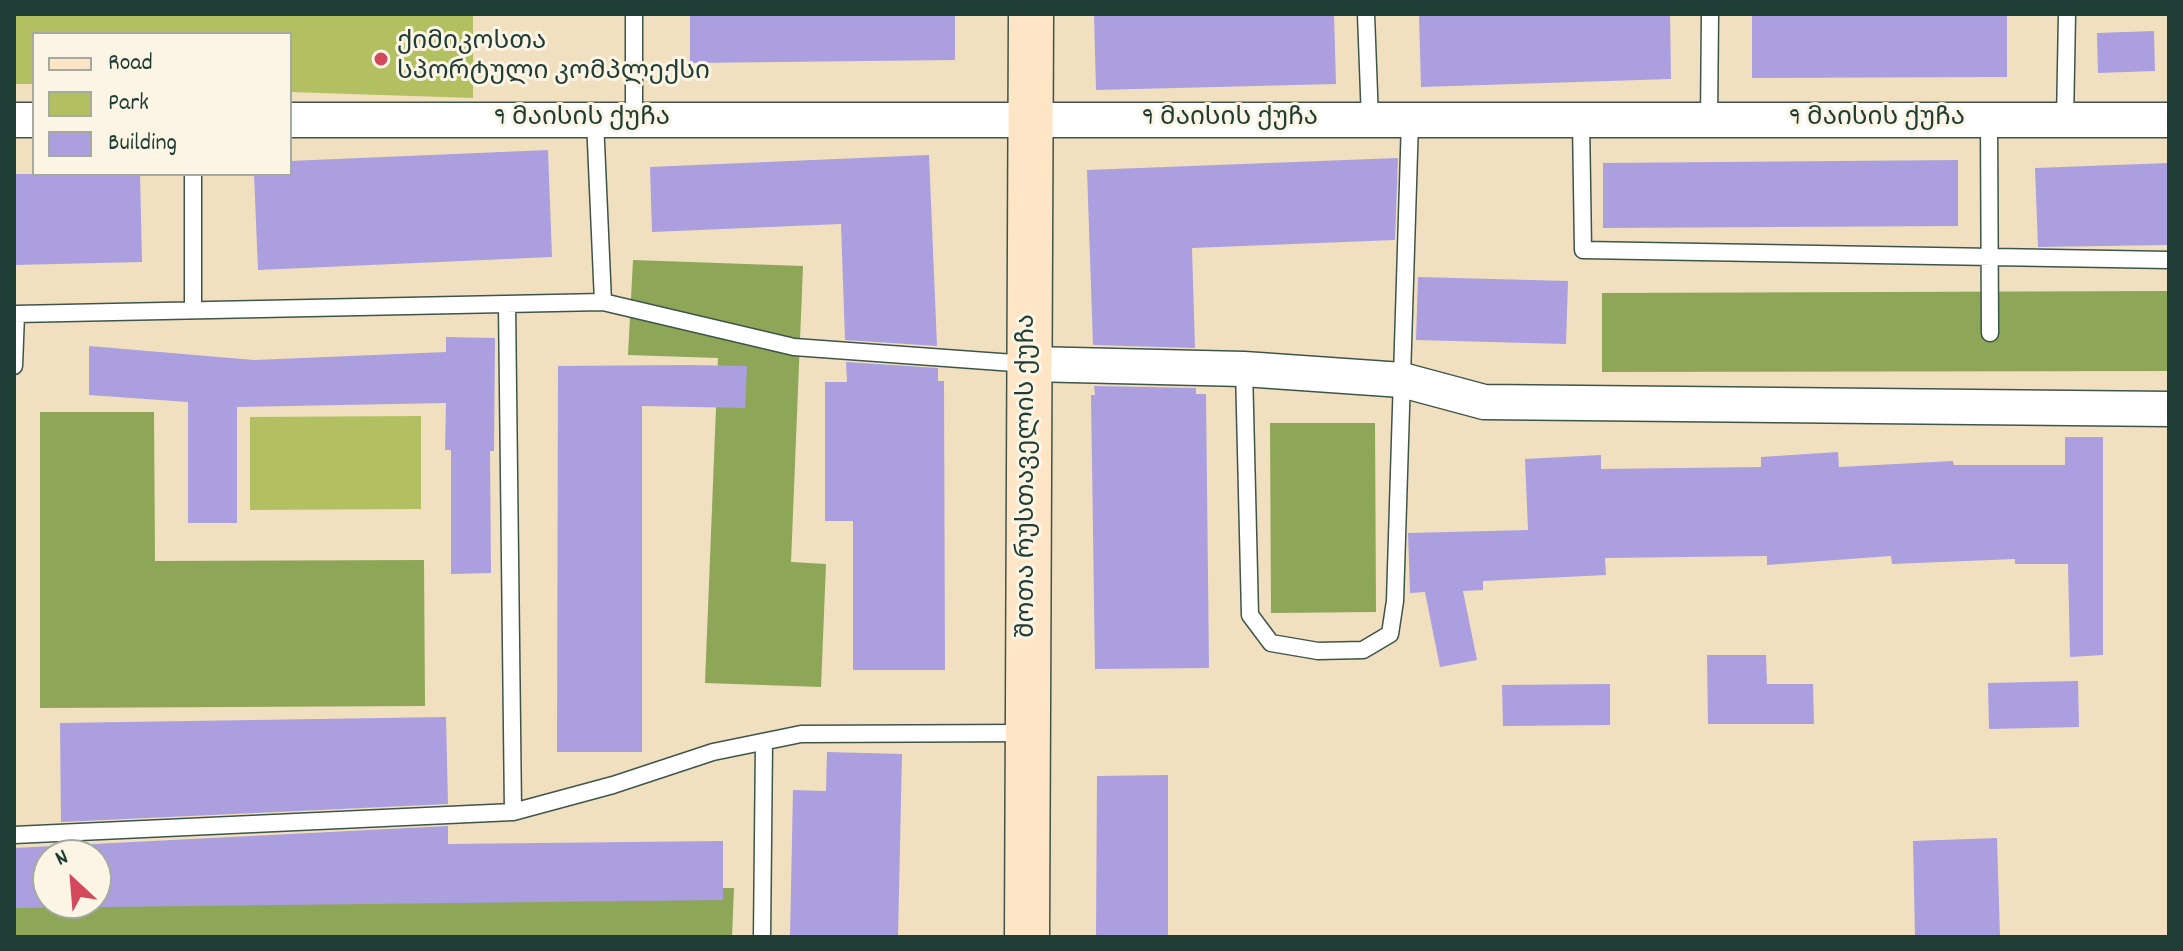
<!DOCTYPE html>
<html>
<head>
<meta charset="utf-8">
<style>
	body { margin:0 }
	#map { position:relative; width:2183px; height:951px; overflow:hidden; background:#f0e0bf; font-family:Dekko,sans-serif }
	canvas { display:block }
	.frame { position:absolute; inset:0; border:16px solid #1f3d34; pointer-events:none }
	.legend { position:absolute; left:32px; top:32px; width:260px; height:144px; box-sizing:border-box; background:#fcf5e5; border:2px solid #a4ab9e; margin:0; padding:10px 14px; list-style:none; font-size:24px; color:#1f3d34 }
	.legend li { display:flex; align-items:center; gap:16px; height:40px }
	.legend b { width:40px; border:2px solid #a4ab9e }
	.north { position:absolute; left:32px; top:839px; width:80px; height:80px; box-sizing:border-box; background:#fcf5e5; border:2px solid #a4ab9e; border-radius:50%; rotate:334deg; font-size:22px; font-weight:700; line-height:32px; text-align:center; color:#1f3d34 }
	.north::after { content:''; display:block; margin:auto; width:28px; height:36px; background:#d1495b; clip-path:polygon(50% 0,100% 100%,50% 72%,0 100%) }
</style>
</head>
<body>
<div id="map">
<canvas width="2183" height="951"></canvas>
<div class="frame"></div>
<ul class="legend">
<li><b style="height:10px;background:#fee5c5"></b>Road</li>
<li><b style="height:22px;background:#b3c062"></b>Park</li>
<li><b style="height:22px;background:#ab9fe0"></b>Building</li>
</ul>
<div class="north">N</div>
</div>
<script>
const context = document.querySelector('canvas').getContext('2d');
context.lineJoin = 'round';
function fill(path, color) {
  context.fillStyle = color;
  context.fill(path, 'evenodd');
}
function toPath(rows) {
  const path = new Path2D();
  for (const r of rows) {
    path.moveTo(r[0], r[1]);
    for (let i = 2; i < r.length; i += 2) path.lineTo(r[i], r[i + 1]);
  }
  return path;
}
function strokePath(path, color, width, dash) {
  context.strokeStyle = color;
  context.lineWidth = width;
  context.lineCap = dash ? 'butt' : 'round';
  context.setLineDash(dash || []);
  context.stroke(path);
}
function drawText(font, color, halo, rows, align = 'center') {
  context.font = font + ' Dekko,"Noto Sans Georgian",sans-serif';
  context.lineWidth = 6;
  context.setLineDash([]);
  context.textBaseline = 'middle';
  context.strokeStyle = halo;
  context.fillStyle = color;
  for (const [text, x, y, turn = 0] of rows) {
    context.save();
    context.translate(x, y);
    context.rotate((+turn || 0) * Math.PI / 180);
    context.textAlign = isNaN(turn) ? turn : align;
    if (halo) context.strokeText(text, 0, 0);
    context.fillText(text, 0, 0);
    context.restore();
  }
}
const green = toPath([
	[14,14,473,14,473,98,290,92,290,34,34,34,34,84,14,84],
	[421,416,421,509,250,510,250,417]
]);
const forest = toPath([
	[633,260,803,266,791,562,826,564,821,687,705,683,718,358,628,355],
	[2169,291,2169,371,1602,372,1602,293],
	[40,412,154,412,155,561,424,560,425,706,40,708],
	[1270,423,1375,423,1376,612,1271,613],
	[734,888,732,937,14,937,14,889,48,903,96,903,96,889]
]);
const building = toPath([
	[690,14,955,14,955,60,690,63],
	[1094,14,1334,14,1336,84,1096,90],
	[1419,14,1670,14,1671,79,1421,87],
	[1752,14,2007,14,2007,77,1752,78],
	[2154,31,2155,71,2098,73,2097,33],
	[548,150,552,257,258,270,254,174,290,174,290,161],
	[929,155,937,346,845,340,841,224,652,232,650,167],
	[1398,158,1395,240,1192,248,1195,348,1093,345,1087,170],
	[1958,160,1958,226,1603,228,1603,163],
	[2169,163,2169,245,2038,247,2035,168],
	[14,174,140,174,142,262,14,265],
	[1418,277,1568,281,1566,344,1416,340],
	[446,337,495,338,494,451,490,451,491,573,451,574,451,450,445,450,446,403,237,407,237,523,188,523,188,402,89,395,89,346,254,360,446,352],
	[846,362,938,368,938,381,944,381,945,670,853,670,853,521,825,521,825,382,847,382],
	[686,365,747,366,745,408,642,406,642,752,557,752,558,366],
	[1094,386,1196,388,1196,394,1206,394,1209,668,1095,669,1091,395,1095,395],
	[2065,437,2103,437,2103,655,2070,657,2068,564,2015,564,2015,559,1892,564,1891,556,1767,565,1767,556,1605,558,1606,575,1483,581,1483,590,1463,591,1477,660,1440,667,1425,592,1410,593,1408,533,1528,530,1525,459,1601,455,1601,469,1761,467,1761,457,1838,452,1839,467,1953,461,1954,465,2065,465],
	[1707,655,1766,655,1767,684,1813,684,1814,724,1708,724],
	[2078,681,2079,727,1989,729,1988,683],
	[1610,684,1610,725,1503,726,1502,685],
	[446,717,448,804,61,822,60,723],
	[827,752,902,754,898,937,790,937,793,790,826,791],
	[1168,775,1168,937,1096,937,1097,776],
	[448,826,448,844,723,841,723,900,14,908,14,848],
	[48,855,96,855,96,903,48,903],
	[1997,838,2000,937,1915,937,1913,841]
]);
const lane = toPath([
	[634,14,634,120],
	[1366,14,1370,120],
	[595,120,603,302],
	[1709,120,1710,14],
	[1989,120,1990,333],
	[1581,121,1583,250,2169,260],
	[2065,121,2067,14],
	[193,174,193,310],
	[507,304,513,812],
	[14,366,16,314,603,302,794,347,1028,364],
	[1244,369,1250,615,1271,643,1318,651,1363,650,1390,634,1395,601,1410,120],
	[14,835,513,812,613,785,713,752,801,734,1025,733],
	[762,937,764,742]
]);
const street = toPath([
	[14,120,34,120],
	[290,120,2169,120],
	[1029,364,1244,369,1402,380,1484,402,2169,409]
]);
const secondary = toPath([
	[1027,937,1031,14]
]);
const markers = [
	[381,59,8,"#d1495b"]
];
const poiNames = [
	["ქიმიკოსთა",397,44],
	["სპორტული კომპლექსი",397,74]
];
const streetNames = [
	["9 მაისის ქუჩა",582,120],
	["9 მაისის ქუჩა",1230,120],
	["9 მაისის ქუჩა",1877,120],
	["შოთა რუსთაველის ქუჩა",1029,476,-90]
];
fill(green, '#b3c062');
fill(forest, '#8ea658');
fill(building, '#ab9fe0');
strokePath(lane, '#3e5549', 19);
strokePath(street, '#3e5549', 37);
strokePath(secondary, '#3e5549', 47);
strokePath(lane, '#fff', 16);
strokePath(street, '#fff', 34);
strokePath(secondary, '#fee5c5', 44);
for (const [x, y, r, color] of markers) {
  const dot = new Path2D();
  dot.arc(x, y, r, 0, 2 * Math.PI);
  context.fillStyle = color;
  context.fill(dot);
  strokePath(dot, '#fcf5e5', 3);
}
drawText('26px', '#1f3d34', '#fcf5e5', poiNames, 'left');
drawText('26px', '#1f3d34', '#fcf5e5', streetNames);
</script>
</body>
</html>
